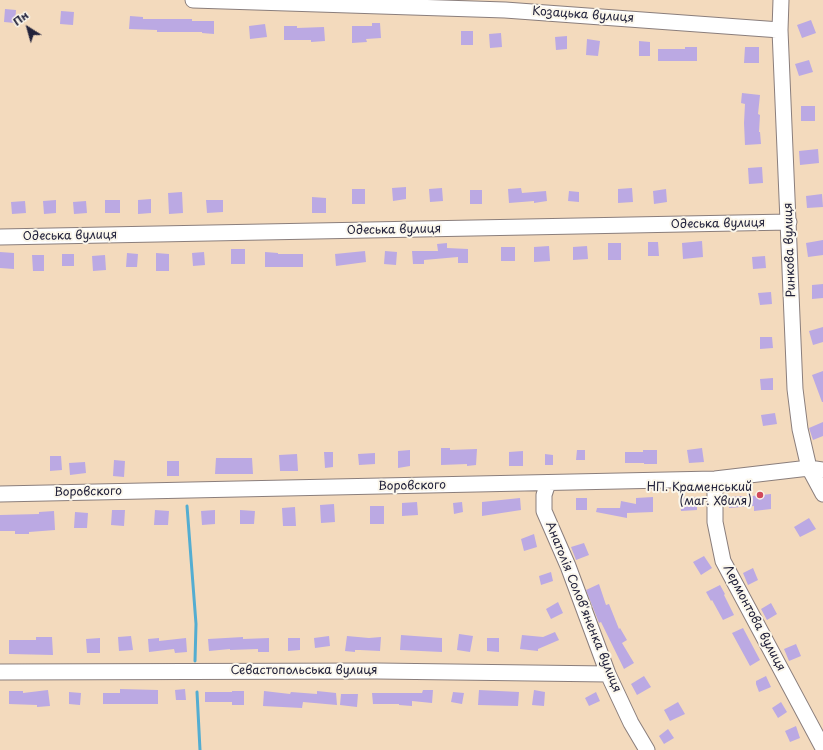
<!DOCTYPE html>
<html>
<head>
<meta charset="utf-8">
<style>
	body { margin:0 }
	#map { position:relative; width:823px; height:750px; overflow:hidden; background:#f3dabd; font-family:"Playpen Sans",sans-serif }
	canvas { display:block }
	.north { position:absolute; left:8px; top:8px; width:40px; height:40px; -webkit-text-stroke:3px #fbf7ec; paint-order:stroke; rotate:323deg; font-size:11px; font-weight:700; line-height:16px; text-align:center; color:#22223b }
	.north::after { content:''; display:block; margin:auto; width:14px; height:18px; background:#22223b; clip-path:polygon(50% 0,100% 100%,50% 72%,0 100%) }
</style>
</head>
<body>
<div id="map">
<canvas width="823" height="750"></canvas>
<div class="north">Пн</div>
</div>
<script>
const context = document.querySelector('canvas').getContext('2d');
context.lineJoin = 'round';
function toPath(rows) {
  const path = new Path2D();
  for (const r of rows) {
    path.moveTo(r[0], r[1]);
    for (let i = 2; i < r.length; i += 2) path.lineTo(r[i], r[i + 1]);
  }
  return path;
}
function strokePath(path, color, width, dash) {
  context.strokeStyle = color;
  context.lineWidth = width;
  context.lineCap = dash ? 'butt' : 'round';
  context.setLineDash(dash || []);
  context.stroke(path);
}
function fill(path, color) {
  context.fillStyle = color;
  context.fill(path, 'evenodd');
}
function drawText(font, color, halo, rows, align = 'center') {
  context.font = font + ' "Playpen Sans",sans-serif';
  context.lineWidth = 4;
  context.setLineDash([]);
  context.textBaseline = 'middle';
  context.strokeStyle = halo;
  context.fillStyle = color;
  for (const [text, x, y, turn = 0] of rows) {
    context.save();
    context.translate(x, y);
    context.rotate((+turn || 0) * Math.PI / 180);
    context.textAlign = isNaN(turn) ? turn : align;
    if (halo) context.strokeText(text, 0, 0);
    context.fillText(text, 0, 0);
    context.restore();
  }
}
const stream = toPath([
	[187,506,196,624,195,661],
	[197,692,200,750]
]);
const building = toPath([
	[5,9,16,10,15,23,4,22],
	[61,11,74,12,73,25,60,24],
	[130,16,143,17,143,19,192,19,192,21,214,21,214,34,202,33,202,32,157,32,157,30,129,29],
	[811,20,816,33,802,38,797,25],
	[372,23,380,23,381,38,366,39,367,42,352,43,352,26,372,26],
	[265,24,267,37,250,39,249,26],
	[284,26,297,26,297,28,324,27,325,41,311,42,311,40,284,40],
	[461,31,473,31,473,45,461,45],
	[501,33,502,47,490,48,489,34],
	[567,36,567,49,556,50,555,37],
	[587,39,600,41,598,56,586,55],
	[639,41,650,42,650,56,639,56],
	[685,47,697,47,697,61,658,61,658,49,685,49],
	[745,47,759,47,759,63,744,63],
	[809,60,813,72,799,76,795,64],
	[742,93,760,95,758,114,760,115,759,132,760,132,761,144,745,145,744,123,745,104,741,103],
	[801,106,815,106,815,121,801,121],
	[818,149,819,163,800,165,799,151],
	[762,167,763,183,749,184,748,168],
	[406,187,406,199,393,201,392,188],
	[442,188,443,201,430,202,429,189],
	[521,188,522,193,546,191,547,201,534,203,534,201,509,203,508,189],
	[632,188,633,202,618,203,618,189],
	[352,189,365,189,365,204,352,204],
	[666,189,667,202,654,204,653,191],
	[470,190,482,190,482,204,470,204],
	[569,191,579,192,579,202,568,201],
	[182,192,183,213,169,214,168,193],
	[822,194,823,207,807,208,806,196],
	[312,197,326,198,326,213,312,213],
	[151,199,151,213,138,214,138,200],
	[56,200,56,213,44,214,43,201],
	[105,200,120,200,120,213,105,213],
	[206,200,223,200,223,212,207,213],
	[25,201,26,213,12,214,11,202],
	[86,201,87,213,74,214,73,202],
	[823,240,823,255,808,257,806,243],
	[702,241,703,257,683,259,682,243],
	[648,242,658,242,659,256,648,256],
	[447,243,447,248,468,249,468,263,458,263,458,257,424,260,424,264,413,264,412,251,438,251,437,244],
	[608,243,621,243,621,260,608,260],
	[549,246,550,261,534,262,534,247],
	[587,246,588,259,573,260,573,247],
	[501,247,515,247,515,261,501,261],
	[231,249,245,249,245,264,231,264],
	[365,251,366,262,336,266,335,254],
	[385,251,397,252,396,265,384,264],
	[0,252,14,253,14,269,0,268],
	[204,252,205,265,193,266,192,253],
	[265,252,278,253,278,254,303,254,303,267,265,267],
	[127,253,138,254,137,267,126,267],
	[156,253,169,254,169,271,156,271],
	[62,254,74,254,74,266,62,266],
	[32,255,44,255,44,271,33,271],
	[105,255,106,270,93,271,92,256],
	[765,256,766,268,753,269,752,257],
	[823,284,823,298,812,299,812,285],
	[771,292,772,304,760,305,758,293],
	[823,327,823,342,813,345,809,331],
	[760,337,772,337,773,348,760,349],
	[823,371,823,402,822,402,812,375],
	[773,378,773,390,761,390,760,379],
	[775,413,777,424,763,426,761,415],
	[823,422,823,436,813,440,809,428],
	[441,448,450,448,450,450,477,449,476,465,467,466,467,464,441,465],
	[702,448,704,462,689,463,687,450],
	[410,450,410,466,398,468,398,451],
	[577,450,585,450,585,460,576,460],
	[643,450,657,450,657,464,644,464,644,463,625,463,625,452,643,452],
	[523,451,523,466,509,466,509,452],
	[324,452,333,452,333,467,325,468],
	[375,453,375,464,359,465,358,454],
	[297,454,298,471,280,471,279,455],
	[545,454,553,455,553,465,545,465],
	[50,456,61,456,62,470,50,471],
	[216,458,252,458,253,474,215,474],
	[114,460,125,461,124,477,113,476],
	[167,461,179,461,179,476,167,476],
	[85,462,86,473,70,475,69,463],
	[771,494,771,509,754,511,754,506,729,508,728,497,743,496,743,497],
	[653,497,653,512,627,513,627,518,596,512,597,508,620,508,621,501,636,504,636,498],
	[697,497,697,510,681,511,680,498],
	[520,498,521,510,482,516,482,502],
	[576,498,587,498,587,510,576,510],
	[417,502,418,515,402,516,402,503],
	[462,502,463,512,454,514,453,503],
	[334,504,335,522,321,523,320,505],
	[370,506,384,506,384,524,370,524],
	[295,507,296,526,283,526,282,508],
	[112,510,125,510,124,526,111,525],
	[155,510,169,511,168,525,154,525],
	[215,510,215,524,202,525,201,511],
	[240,510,255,511,254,524,240,524],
	[54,511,55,530,29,532,29,534,15,534,15,531,0,531,0,515,39,514,39,512],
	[75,512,88,513,87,528,74,528],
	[809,518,816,529,800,537,794,527],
	[534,534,537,547,524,551,521,539],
	[584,543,589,555,576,560,571,547],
	[704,556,712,568,701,575,693,562],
	[753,568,758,580,748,585,743,573],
	[551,572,553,581,541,585,539,576],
	[599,584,606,605,609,604,619,629,620,628,627,640,622,643,634,663,624,669,601,622,599,623,586,590],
	[720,585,725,594,724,595,734,615,723,620,712,600,711,601,706,592],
	[558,602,563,613,551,619,546,609],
	[771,603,777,614,767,620,761,609],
	[743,628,760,660,750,666,732,633],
	[555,632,559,640,538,649,538,651,520,649,522,635,543,637],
	[459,634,473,636,470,652,457,650],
	[401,635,442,638,442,652,400,650],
	[131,636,133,650,119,651,118,637],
	[329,636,330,646,315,648,314,638],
	[347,636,369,638,381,637,380,651,360,650,355,650,355,652,345,651],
	[36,637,52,637,53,655,9,654,9,640,36,640],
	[243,637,243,639,269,638,269,652,258,652,258,649,230,650,230,649,209,651,208,639],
	[100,638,100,653,87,653,86,639],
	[159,638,159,641,186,638,187,652,175,653,174,649,149,652,148,639],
	[288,638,300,638,300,650,288,651],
	[487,638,499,638,499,652,487,651],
	[796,644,801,656,789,661,784,649],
	[644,676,651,687,637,695,631,684],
	[766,676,771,687,759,692,756,684,756,681],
	[120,689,158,690,158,704,103,704,103,693,120,693],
	[185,689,186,700,176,700,175,690],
	[48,690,50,706,37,707,37,705,9,704,9,691,23,691,23,693],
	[423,690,433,690,432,703,412,701,412,706,399,705,399,704,373,704,372,693,422,693],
	[479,690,519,692,518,706,478,705],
	[534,690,545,692,544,706,532,705],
	[232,691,244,691,244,705,232,705,232,702,205,702,205,692,232,692],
	[264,691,290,694,291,692,317,694,317,691,336,693,337,705,303,702,302,708,263,706],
	[69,692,81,693,80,705,69,704],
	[453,692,464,693,462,704,451,702],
	[596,692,600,701,589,706,585,698],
	[341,694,358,694,357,707,340,705],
	[678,702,685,714,670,721,664,710],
	[781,702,787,712,778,718,772,708],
	[796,726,800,738,790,742,785,731],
	[668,729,674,738,664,744,659,736]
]);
const minor = toPath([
	[193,0,505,10,780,30],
	[781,0,780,30,795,389,800,429,809,468,823,494],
	[0,237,789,222],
	[715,479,715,522,723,561,823,748],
	[548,483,544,495,544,511,568,566,608,674,631,723,647,750],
	[0,494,715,479,809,468,823,470],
	[0,672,377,671,608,674]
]);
const markers = [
	[760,495,4,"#d1495b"]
];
const streetNames = [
	["Козацька вулиця",583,15,4],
	["Одеська вулиця",718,224,-1],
	["Одеська вулиця",394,230,-1],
	["Одеська вулиця",70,236,-1],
	["Ринкова вулиця",790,250,-92],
	["Воровского",412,486,-1],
	["Воровского",88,492,-1],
	["Анатолія Солов'яненка вулиця",583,607,68],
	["Лермонтова вулиця",754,618,62],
	["Севастопольська вулиця",304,671]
];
const poiNames = [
	["НП. Краменський",752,488],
	["(маг. Хвиля)",752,502]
];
strokePath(stream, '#53add1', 3);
fill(building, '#bba9e3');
strokePath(minor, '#8a7e7c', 17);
strokePath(minor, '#fff', 15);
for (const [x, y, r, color] of markers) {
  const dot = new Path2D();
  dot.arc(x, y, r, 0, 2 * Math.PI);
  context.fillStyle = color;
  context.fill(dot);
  strokePath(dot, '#fbf7ec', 1.5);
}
drawText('12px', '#22223b', '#fbf7ec', streetNames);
drawText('12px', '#22223b', '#fbf7ec', poiNames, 'right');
</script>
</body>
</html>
